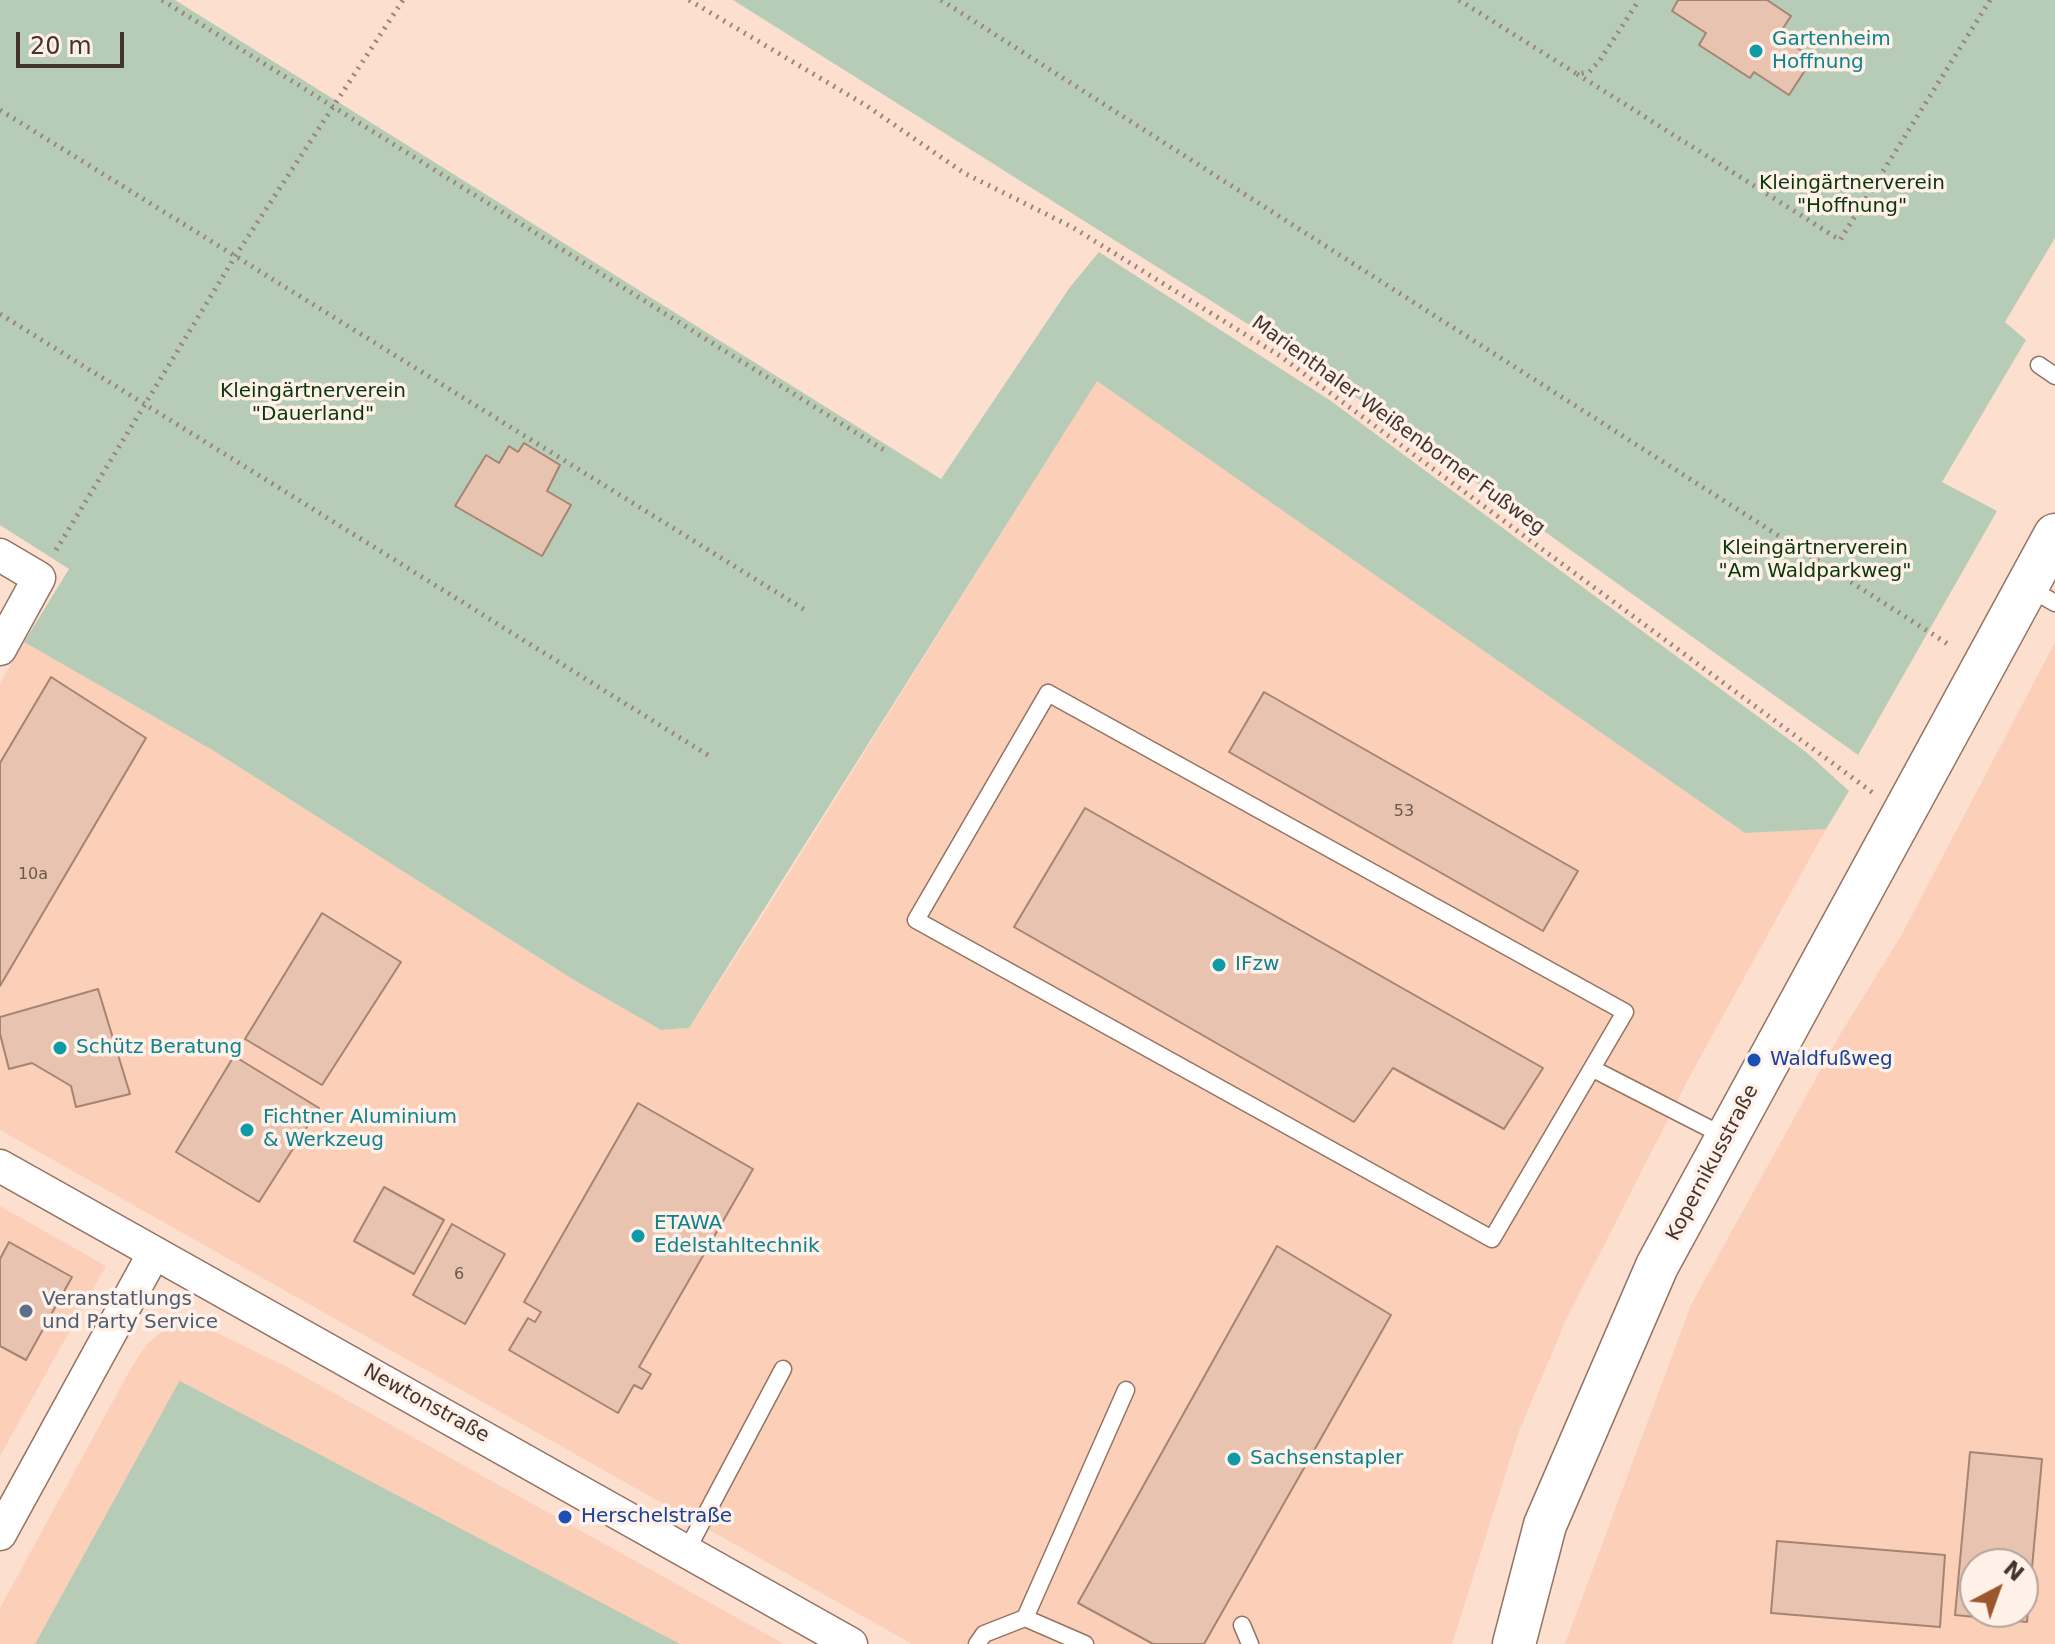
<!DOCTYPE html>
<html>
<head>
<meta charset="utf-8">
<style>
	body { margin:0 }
	#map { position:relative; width:2055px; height:1644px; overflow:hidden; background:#fddfd0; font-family:"DejaVu Sans",sans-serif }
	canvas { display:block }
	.north { position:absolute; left:1959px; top:1548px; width:80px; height:80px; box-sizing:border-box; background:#fff0e8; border:2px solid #b4a59e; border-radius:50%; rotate:41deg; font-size:22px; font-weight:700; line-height:32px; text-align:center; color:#43352e }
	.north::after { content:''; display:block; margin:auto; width:28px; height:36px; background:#9d572c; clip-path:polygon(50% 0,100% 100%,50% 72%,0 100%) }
	.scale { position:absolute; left:16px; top:32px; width:108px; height:36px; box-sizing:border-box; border:4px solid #43352e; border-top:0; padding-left:10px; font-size:24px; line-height:28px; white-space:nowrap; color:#43352e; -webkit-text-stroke:6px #fff0e8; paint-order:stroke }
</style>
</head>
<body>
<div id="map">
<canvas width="2055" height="1644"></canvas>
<div class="north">N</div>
<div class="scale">20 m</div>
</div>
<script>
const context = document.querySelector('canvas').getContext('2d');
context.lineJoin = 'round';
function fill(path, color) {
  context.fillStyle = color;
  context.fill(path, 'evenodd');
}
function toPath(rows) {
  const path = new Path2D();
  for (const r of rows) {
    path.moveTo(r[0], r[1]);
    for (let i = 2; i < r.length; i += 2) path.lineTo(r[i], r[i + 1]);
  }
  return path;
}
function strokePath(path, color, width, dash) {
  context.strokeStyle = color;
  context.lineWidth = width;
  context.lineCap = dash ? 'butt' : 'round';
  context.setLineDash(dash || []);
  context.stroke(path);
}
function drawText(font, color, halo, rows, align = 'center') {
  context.font = font + ' "DejaVu Sans",sans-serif';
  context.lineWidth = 7;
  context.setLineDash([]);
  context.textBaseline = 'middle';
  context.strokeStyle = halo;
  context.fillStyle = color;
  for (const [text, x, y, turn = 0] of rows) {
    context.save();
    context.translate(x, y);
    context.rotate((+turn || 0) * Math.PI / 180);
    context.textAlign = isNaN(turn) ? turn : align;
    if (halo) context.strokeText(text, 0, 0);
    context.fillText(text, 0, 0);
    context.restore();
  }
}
const built = toPath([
	[1097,380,1745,833,1826,829,1691,1074,1566,1320,1519,1431,1452,1644,912,1644,0,1130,0,683,24,642,214,751,574,980,661,1030,689,1028,756,926],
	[2055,642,2055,1644,1565,1644,1691,1305,1842,1031,1901,936],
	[1975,1564,2023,1564,2023,1612,1975,1612],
	[0,1206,106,1266,0,1456],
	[181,1324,207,1328,289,1368,784,1644,0,1644,0,1608,131,1368,147,1344,164,1330]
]);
const green = toPath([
	[0,0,175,0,941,479,1070,287,1099,252,1331,401,1806,752,1849,791,1826,829,1745,833,1097,381,689,1028,661,1030,574,980,214,751,24,642,69,569,0,525],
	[733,0,2055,0,2055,238,2005,322,2026,340,1942,482,1997,511,1858,755,1297,355],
	[180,1380,180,1381,680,1644,35,1644]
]);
const building = toPath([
	[1678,0,1767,0,1791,16,1778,36,1813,58,1789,95,1754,72,1750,78,1699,45,1706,33,1672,11,1678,0],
	[524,443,560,465,547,491,571,505,542,556,455,506,486,455,499,463,509,446,518,452,524,443],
	[51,677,146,738,0,986,0,763,51,677],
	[1264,692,1578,871,1543,931,1229,752,1264,692],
	[1085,808,1543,1068,1504,1129,1393,1068,1354,1122,1014,927,1085,808],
	[322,913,401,962,322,1085,245,1039,322,913],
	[98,989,130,1094,76,1107,71,1086,32,1063,9,1069,0,1034,0,1017,98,989],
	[234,1056,319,1108,259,1202,176,1152,234,1056],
	[638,1103,753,1169,639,1367,651,1374,642,1389,634,1385,618,1413,509,1350,528,1318,535,1322,541,1312,524,1302,638,1103],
	[384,1187,444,1220,414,1274,354,1241,384,1187],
	[452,1224,505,1254,465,1324,413,1295,452,1224],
	[9,1242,72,1277,26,1360,0,1346,0,1259,9,1242],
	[1277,1246,1391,1315,1204,1644,1153,1644,1078,1603,1277,1246],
	[1970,1452,2042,1459,2027,1622,1955,1615,1970,1452],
	[1975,1564,2023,1564,2023,1612,1975,1612,1975,1564],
	[1777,1541,1945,1555,1940,1627,1771,1613,1777,1541]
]);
const path = toPath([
	[162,0,887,452],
	[689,0,867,106,964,173,1072,227,1280,356,1873,793],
	[941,0,1951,646],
	[1459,0,1577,74,1589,72,1600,60,1639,0],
	[1577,74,1840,240,1990,0],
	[0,110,805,610],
	[0,314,711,757],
	[56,550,236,255,403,0]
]);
const service = toPath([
	[2039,365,2055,376],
	[2029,588,2055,603],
	[1048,693,1625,1012,1492,1239,916,920,1048,693],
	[1593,1069,1726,1137],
	[687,1550,783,1369],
	[1025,1618,1126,1390],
	[1242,1625,1250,1644],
	[977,1644,984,1634,1025,1618,1085,1644]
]);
const minor = toPath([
	[0,555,39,578,0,649],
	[0,1166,851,1644],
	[0,1534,154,1253]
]);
const tertiary = toPath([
	[1514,1644,1545,1525,1657,1266,2055,535]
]);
const markers = [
	[1756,51,8,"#0f9aa8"],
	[1219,965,8,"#0f9aa8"],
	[60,1048,8,"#0f9aa8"],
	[1754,1060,8,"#1a4fb4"],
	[247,1130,8,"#0f9aa8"],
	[638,1236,8,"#0f9aa8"],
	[26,1311,8,"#5c6f8a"],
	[1234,1459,8,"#0f9aa8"],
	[565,1517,8,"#1a4fb4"]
];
const numberNames = [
	["53",1404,812],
	["10a",33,875],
	["6",459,1275]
];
const cultureNames = [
	["Gartenheim",1772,40],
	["Hoffnung",1772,63],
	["IFzw",1235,965],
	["Schütz Beratung",76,1048],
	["Fichtner Aluminium",263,1118],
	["& Werkzeug",263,1141],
	["ETAWA",654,1224],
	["Edelstahltechnik",654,1247],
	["Sachsenstapler",1250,1459]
];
const parkNames = [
	["Kleingärtnerverein",1852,184],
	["\"Hoffnung\"",1852,207],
	["Kleingärtnerverein",313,392],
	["\"Dauerland\"",313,415],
	["Kleingärtnerverein",1815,549],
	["\"Am Waldparkweg\"",1815,572]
];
const streetNames = [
	["Marienthaler Weißenborner Fußweg",1398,426,36],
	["Kopernikusstraße",1713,1163,-62],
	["Newtonstraße",426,1404,29]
];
const transitNames = [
	["Waldfußweg",1770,1060],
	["Herschelstraße",581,1517]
];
const serviceNames = [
	["Veranstatlungs",42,1300],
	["und Party Service",42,1323]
];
fill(built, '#fbcfb8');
fill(green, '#b7ccb6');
fill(building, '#e7c3b0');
strokePath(building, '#a58472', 2);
strokePath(service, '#947362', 19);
strokePath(minor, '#947362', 35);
strokePath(tertiary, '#947362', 45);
strokePath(path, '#998479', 5, [2, 6]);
strokePath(service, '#fff', 16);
strokePath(minor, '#fff', 32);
strokePath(tertiary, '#fff', 42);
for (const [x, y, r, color] of markers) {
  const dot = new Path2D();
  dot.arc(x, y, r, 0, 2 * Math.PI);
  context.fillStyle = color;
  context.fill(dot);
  strokePath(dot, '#fff0e8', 3);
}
drawText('16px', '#6c584e', null, numberNames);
drawText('20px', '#0d838f', '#fff0e8', cultureNames, 'left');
drawText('20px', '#07380a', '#fff0e8', parkNames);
drawText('20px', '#43352e', '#fff0e8', streetNames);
drawText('20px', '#164399', '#fff0e8', transitNames, 'left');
drawText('20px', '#4e5e75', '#fff0e8', serviceNames, 'left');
</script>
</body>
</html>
